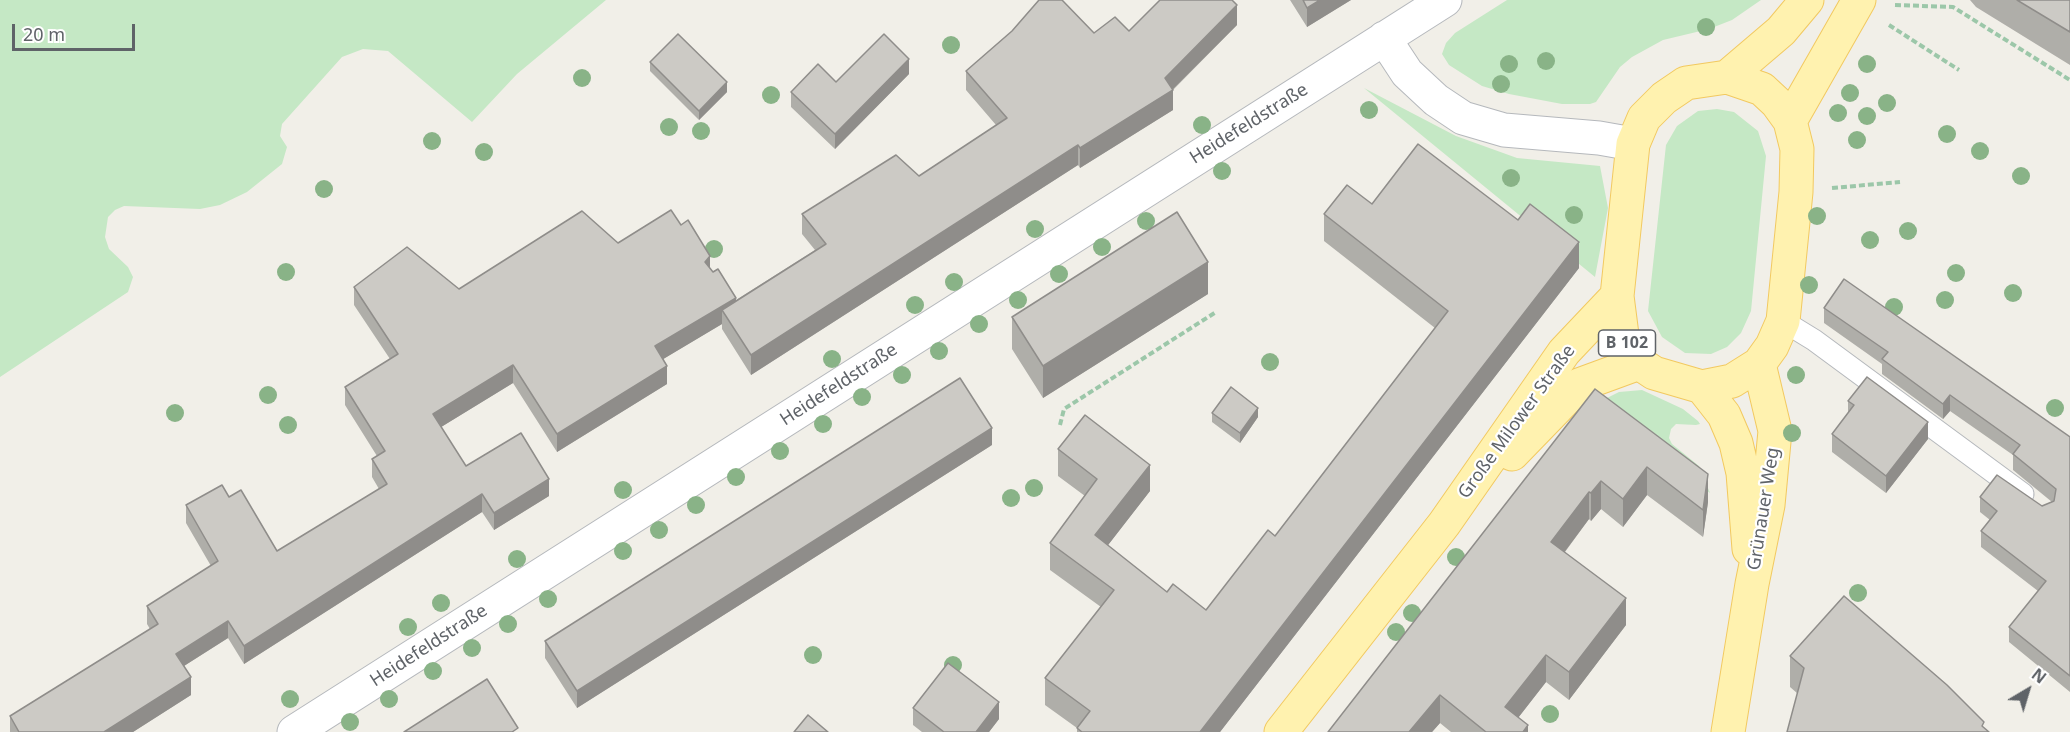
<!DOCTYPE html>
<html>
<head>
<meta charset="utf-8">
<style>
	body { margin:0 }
	#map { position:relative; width:2070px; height:732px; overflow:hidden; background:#f1efe8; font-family:"Noto Sans",sans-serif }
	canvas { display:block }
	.north { position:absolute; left:1998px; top:660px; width:60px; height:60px; -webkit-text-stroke:4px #fff; paint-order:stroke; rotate:38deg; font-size:16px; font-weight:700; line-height:24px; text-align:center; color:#5f6368 }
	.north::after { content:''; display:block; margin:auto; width:21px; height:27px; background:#5f6368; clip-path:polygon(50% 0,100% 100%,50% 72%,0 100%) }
	.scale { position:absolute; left:12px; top:24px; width:123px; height:27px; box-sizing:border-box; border:3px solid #5f6368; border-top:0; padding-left:8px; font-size:18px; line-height:21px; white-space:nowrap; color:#5f6368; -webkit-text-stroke:4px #fff; paint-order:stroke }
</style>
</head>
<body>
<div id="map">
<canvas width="2070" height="732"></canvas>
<div class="north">N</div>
<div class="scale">20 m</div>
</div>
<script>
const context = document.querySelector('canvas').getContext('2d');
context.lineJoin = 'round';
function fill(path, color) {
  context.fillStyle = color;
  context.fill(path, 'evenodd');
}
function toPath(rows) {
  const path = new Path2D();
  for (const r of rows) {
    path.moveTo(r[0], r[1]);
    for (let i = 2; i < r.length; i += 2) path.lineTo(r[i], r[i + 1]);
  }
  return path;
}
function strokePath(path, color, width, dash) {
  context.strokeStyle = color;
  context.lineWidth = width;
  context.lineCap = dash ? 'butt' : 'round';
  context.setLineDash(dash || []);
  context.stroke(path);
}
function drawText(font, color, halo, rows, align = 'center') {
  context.font = font + ' "Noto Sans",sans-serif';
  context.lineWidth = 4.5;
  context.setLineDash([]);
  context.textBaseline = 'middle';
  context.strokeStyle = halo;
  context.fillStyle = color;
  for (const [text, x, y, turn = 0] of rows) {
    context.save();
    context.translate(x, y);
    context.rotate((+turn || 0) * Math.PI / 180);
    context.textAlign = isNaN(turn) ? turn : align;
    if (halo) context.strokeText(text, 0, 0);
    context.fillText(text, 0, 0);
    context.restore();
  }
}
const green = toPath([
	[0,0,606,0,517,74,472,122,388,51,363,49,342,57,282,124,280,136,287,147,282,164,247,192,220,205,200,209,124,206,115,210,108,217,105,237,109,249,128,267,133,277,128,292,0,377],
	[1507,0,1761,0,1732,20,1709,29,1663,40,1632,57,1620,67,1596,102,1590,104,1562,104,1509,94,1482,86,1449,65,1442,54,1446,43,1455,33],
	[1364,88,1456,136,1517,158,1600,166,1608,208,1595,277],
	[1717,109,1734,112,1758,131,1766,156,1751,311,1741,333,1727,347,1711,354,1685,353,1662,337,1648,311,1666,145,1677,126,1698,111],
	[1642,390,1683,409,1698,421,1700,424,1696,425,1676,424,1671,429,1669,438,1672,444,1699,466,1710,493,1593,405,1619,392]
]);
const path = toPath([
	[1895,5,1953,7,2070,80],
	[1889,25,1959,70],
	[1832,188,1900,182],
	[1060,425,1064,409,1216,312]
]);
const service = toPath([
	[1783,321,1814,340,2023,494]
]);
const minor = toPath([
	[1384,38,1407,73,1436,100,1463,118,1504,130,1599,138,1633,144],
	[294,732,1445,0]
]);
const primary = toPath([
	[1727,77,1781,31,1807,0],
	[1790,121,1777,103,1762,89,1727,77,1686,83,1664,98,1644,118,1633,144,1617,296,1622,335,1639,363,1654,373,1702,387,1732,381,1759,364,1772,346,1783,321,1796,192,1797,149,1790,121,1859,0],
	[1702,387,1724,415,1736,443,1743,473,1749,549],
	[1512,454,1579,385,1639,363],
	[1281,732,1444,524,1564,352,1617,296],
	[1728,732,1752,584,1768,505,1775,431,1759,364]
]);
const trees = [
	[1706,27],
	[951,45],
	[1546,61],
	[1509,64],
	[1867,64],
	[582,78],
	[1501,84],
	[1850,93],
	[771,95],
	[1887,103],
	[1369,110],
	[1838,113],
	[1867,116],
	[1202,125],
	[669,127],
	[701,131],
	[1947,134],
	[1857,140],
	[432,141],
	[1980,151],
	[484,152],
	[1222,171],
	[2021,176],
	[1511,178],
	[324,189],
	[1574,215],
	[1817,216],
	[1146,221],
	[1035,229],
	[1908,231],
	[1870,240],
	[1102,247],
	[714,249],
	[286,272],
	[1956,273],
	[1059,274],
	[954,282],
	[1809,285],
	[2013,293],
	[1018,300],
	[1945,300],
	[915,305],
	[1894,307],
	[979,324],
	[939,351],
	[832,359],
	[1270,362],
	[902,375],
	[1796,375],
	[268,395],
	[862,397],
	[2055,408],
	[175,413],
	[823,424],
	[288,425],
	[1792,433],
	[780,451],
	[736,477],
	[1034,488],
	[623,490],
	[1011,498],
	[696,505],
	[659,530],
	[623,551],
	[1456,557],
	[517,559],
	[1858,593],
	[548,599],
	[441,603],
	[1412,613],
	[508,624],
	[408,627],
	[1396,632],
	[472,648],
	[813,655],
	[953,665],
	[433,671],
	[290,699],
	[389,699],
	[1550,714],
	[350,722]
];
const wall = toPath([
	[1290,0,1351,0,1307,27],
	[1970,0,2070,0,2070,65,1976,7],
	[1237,25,1173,90,1173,110,1080,168,1078,165,751,375,722,329,722,324,663,359,667,384,557,452,513,383,441,427,466,466,549,496,494,530,482,512,244,664,228,638,184,666,191,695,133,732,10,732,10,716,150,629,147,624,147,606,211,566,186,523,186,505,229,497,277,551,379,489,372,477,372,459,377,456,345,405,345,387,390,359,354,305,354,287,459,289,681,225,710,269,736,300,815,250,802,234,802,214,919,176,996,125,966,90,966,71,1094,33],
	[650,62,727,92,699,120,650,71],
	[909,74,835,149,791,107,791,92,836,82],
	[1372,204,1579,268,1220,732,1077,732,1077,728,1045,705,1045,678,1101,607,1050,570,1050,543,1085,496,1058,476,1058,449,1150,491,1107,546,1167,592,1206,610,1275,536,1435,328,1324,241,1324,214],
	[1208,294,1043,398,1012,349,1012,317],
	[1824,308,2070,437,2070,692,2009,642,2009,627,2038,591,1981,547,1981,531,1990,520,1980,512,1980,497,2042,506,2052,502,2013,470,2013,455,1950,411,1943,419,1882,374,1882,364,1824,323],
	[1595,389,1708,502,1703,537,1647,495,1623,527,1601,509,1591,521,1589,519,1565,552,1626,625,1569,700,1546,682,1518,718,1528,732,1451,732,1440,723,1432,732,1328,732],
	[1848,401,1928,439,1886,493,1832,452,1832,434,1848,413],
	[1212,413,1258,417,1240,443,1212,422],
	[992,445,577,708,545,658,545,641],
	[1844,596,1797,693,1790,687,1790,656],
	[913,708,999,719,989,732,922,732,913,725]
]);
const shadedWall = toPath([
	[1320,0,1351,0,1307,27,1307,8],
	[1237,5,1237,25,1170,92,1173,90,1173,110,1080,168,1080,148,1165,78],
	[909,59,909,74,835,149,835,134],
	[727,82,727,92,699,120,699,111],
	[1078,145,1078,165,751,375,751,355],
	[1579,242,1579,268,1220,732,1200,732],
	[710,256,710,274,705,262],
	[1208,262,1208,294,1043,398,1043,366],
	[736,298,736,316,722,310,722,324,655,364,655,346],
	[513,365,513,383,433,432,433,414],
	[667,366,667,384,557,452,557,434],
	[1950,395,1950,411,1943,419,1943,404],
	[1258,408,1258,417,1240,443,1240,433],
	[1928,422,1928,439,1886,493,1886,476],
	[992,428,992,445,577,708,577,691],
	[1150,465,1150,491,1095,562,1095,535],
	[1647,467,1647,495,1623,527,1623,499],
	[1708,474,1708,502,1703,537,1703,510],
	[549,479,549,496,494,530,494,513],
	[1601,481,1601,509,1591,521,1591,493],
	[1589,492,1589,519,1551,570,1551,542],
	[482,494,482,512,244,664,244,646],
	[1626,598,1626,625,1569,700,1569,672],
	[228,621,228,638,176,671,176,654],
	[1546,655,1546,682,1507,732,1505,707],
	[191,677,191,695,133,732,104,732],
	[1440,695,1440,723,1432,732,1409,732],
	[999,702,999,719,989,732,976,732],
	[1528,725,1528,732,1523,732]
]);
const building = toPath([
	[1039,0,1062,0,1094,33,1115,17,1129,31,1160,0,1232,0,1237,5,1165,78,1173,90,1080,148,1078,145,751,355,722,310,826,244,802,214,896,155,919,176,1007,118,966,71,1012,31,1039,0],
	[1303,0,1320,0,1307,8,1303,0],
	[2017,0,2070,0,2070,32,2017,0],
	[678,34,727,82,699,111,650,62,678,34],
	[884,34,909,59,835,134,791,92,818,64,836,82,884,34],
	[1418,144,1518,220,1530,204,1579,242,1200,732,1082,732,1077,728,1090,711,1045,678,1114,590,1050,543,1097,479,1058,449,1085,415,1150,465,1095,535,1167,592,1173,584,1206,610,1268,530,1275,536,1448,311,1324,214,1347,185,1372,204,1418,144],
	[671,210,681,225,688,220,710,256,705,262,713,272,718,269,736,298,655,346,667,366,557,434,513,365,433,414,466,466,521,433,549,479,494,513,482,494,244,646,228,621,176,654,191,677,104,732,19,732,10,716,158,624,147,606,218,561,186,505,222,485,229,497,241,490,277,551,387,484,372,459,385,451,345,387,398,354,354,287,407,247,459,289,582,211,618,243,671,210],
	[1177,212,1208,262,1043,366,1012,317,1177,212],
	[1844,279,2070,437,2070,676,2009,627,2046,581,1981,531,1997,511,1980,497,1997,475,2042,506,2054,501,2056,489,2013,454,2020,445,1950,395,1943,404,1882,359,1888,352,1824,308,1844,279],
	[1867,377,1928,422,1886,476,1832,434,1854,405,1848,401,1867,377],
	[960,378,992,428,577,691,545,641,960,378],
	[1231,387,1258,408,1240,433,1212,413,1231,387],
	[1595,389,1708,474,1703,510,1647,467,1623,499,1601,481,1591,493,1589,492,1551,542,1626,598,1569,672,1546,655,1505,707,1528,725,1523,732,1486,732,1440,695,1409,732,1328,732,1595,389],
	[1844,596,1947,685,1984,722,1982,726,1989,732,1787,732,1804,668,1790,656,1844,596],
	[948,663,999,702,976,732,944,732,913,708,948,663],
	[487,679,518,728,512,732,404,732,487,679],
	[808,715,828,732,794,732,808,715]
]);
const shields = [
	[1627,343,57]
];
const shieldNames = [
	["B 102",1627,343]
];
const streetNames = [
	["Heidefeldstraße",1249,124,-32],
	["Heidefeldstraße",839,385,-33],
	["Große Milower Straße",1517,422,-54],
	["Grünauer Weg",1764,509,-81],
	["Heidefeldstraße",429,646,-33]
];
fill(green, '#c5e8c5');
strokePath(service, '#b5b8bc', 23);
strokePath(minor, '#b5b8bc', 35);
strokePath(primary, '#f2c960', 35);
strokePath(path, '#9cc7a9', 4, [6, 3]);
strokePath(service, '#fff', 21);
strokePath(minor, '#fff', 33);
strokePath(primary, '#fff2af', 33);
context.fillStyle = '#89b387';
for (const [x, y] of trees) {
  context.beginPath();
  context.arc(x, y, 9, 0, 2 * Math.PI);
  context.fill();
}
fill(wall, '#afaea9');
fill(shadedWall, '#8f8d8a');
fill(building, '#cccac5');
strokePath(building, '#8f8d8a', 1.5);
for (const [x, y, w] of shields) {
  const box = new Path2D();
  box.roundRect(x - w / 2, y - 13, w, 26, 4.5);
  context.fillStyle = '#fff';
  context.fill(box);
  strokePath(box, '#5f6368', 1.5);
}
drawText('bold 16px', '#5f6368', null, shieldNames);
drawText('18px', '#5f6368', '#fff', streetNames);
</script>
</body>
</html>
